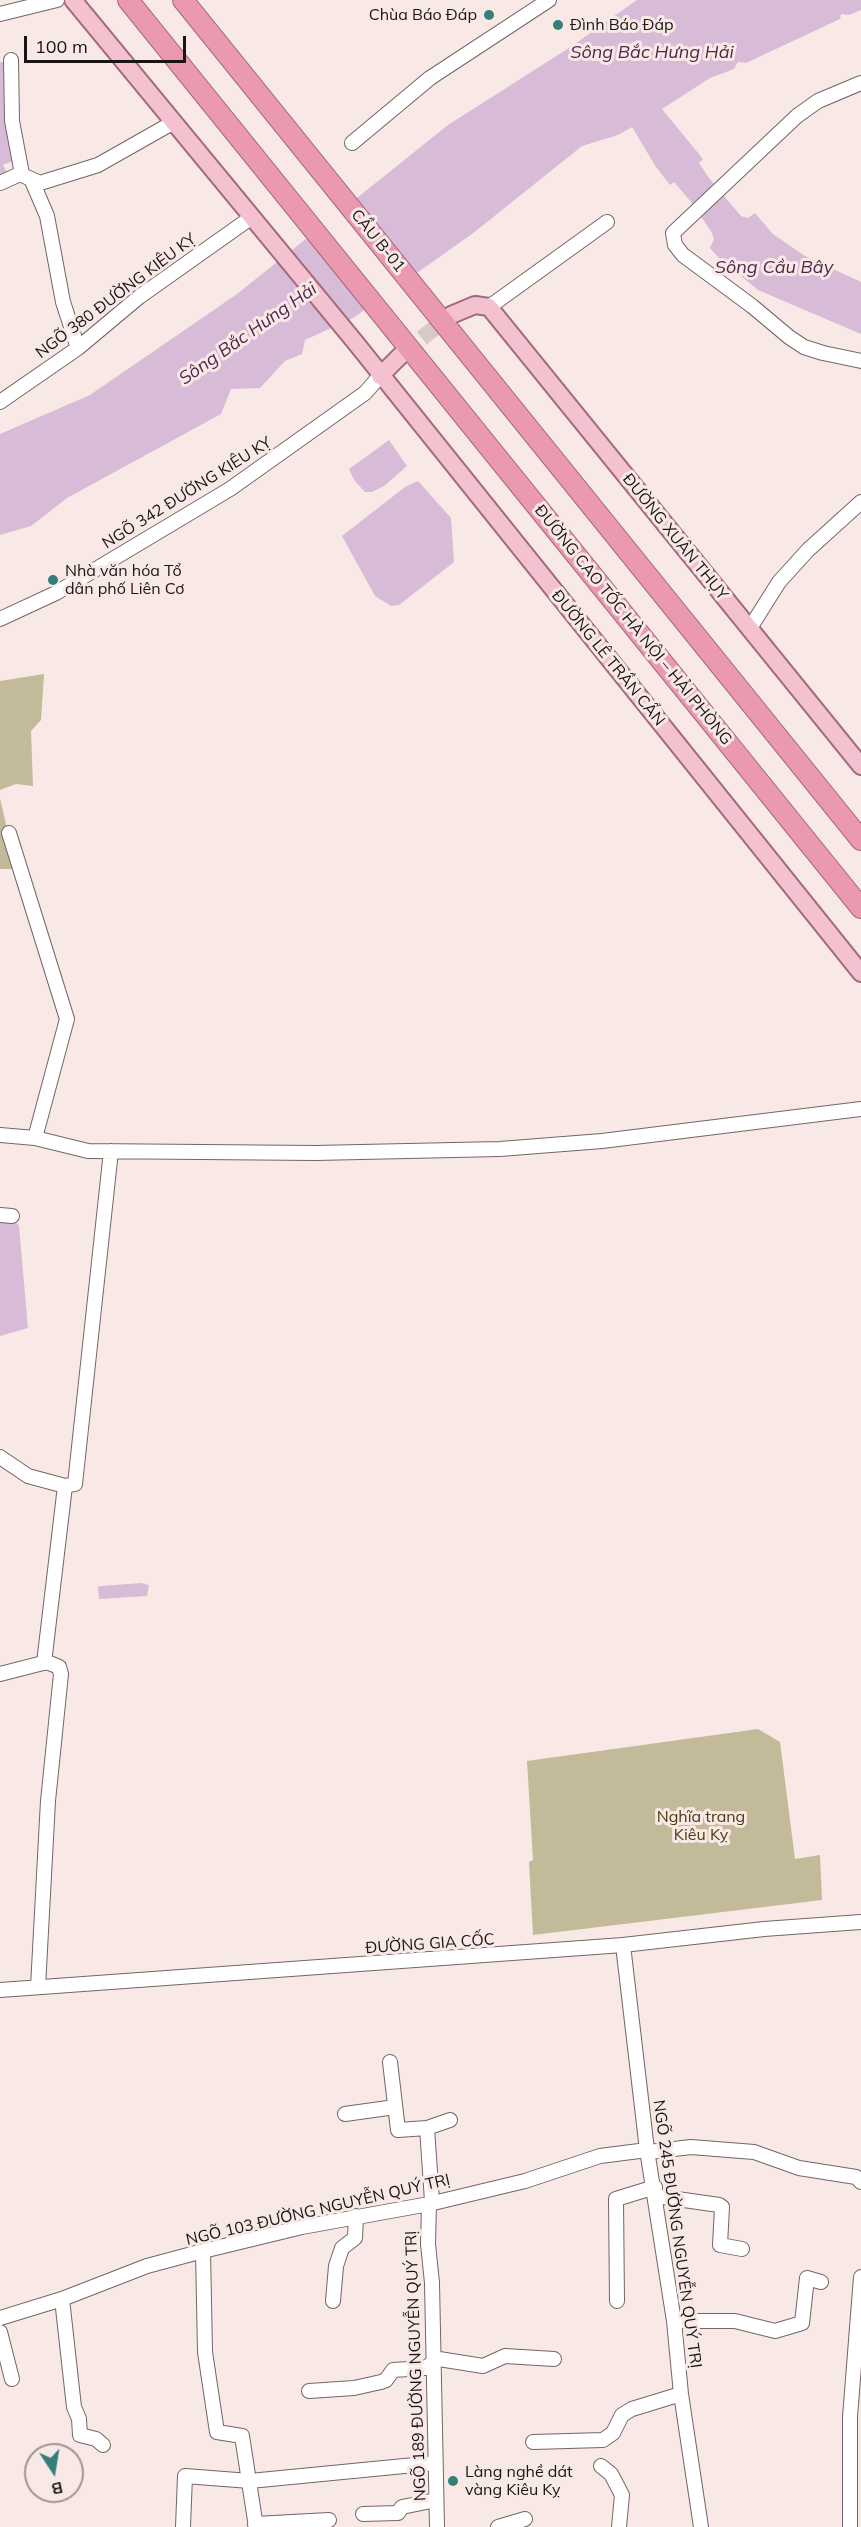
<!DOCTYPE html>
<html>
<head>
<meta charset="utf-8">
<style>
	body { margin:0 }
	#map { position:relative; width:861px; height:2527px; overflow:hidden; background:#f8e9e6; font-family:Mulish,sans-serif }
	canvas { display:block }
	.north { position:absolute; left:24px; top:2443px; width:60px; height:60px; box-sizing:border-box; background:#f8e9e6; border:2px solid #9f9492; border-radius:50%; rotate:168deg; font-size:16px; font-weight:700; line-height:24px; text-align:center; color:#1a1514 }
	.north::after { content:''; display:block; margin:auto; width:21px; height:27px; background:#357e7a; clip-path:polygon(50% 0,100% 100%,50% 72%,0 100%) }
	.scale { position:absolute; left:24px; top:36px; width:162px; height:27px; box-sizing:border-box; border:3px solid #1a1514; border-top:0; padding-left:8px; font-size:18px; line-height:21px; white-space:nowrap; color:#1a1514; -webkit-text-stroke:4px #f8e9e6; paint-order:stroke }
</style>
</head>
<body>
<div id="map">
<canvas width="861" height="2527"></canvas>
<div class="north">B</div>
<div class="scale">100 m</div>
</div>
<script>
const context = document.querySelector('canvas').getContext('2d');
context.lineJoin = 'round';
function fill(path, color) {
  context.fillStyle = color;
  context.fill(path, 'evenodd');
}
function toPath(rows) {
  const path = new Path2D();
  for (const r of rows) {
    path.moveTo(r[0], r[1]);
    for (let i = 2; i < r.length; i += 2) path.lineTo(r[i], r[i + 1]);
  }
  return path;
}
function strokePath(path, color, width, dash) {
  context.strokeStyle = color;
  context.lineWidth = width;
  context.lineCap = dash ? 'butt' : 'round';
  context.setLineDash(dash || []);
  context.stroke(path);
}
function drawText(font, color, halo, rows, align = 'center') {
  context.font = font + ' Mulish,sans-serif';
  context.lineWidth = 6;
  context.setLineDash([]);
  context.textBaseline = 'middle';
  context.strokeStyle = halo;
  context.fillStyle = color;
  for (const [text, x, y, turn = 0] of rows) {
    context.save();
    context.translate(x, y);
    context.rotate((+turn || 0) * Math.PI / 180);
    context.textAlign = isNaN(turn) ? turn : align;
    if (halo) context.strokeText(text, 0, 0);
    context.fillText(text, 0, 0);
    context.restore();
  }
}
const green = toPath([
	[44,674,41,720,31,731,33,786,16,784,0,790,0,681],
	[0,798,16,869,0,869],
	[758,1729,780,1742,795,1859,820,1855,822,1900,533,1935,529,1862,533,1860,527,1761]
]);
const water = toPath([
	[637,0,861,0,861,10,849,15,841,14,840,19,746,63,738,62,734,69,710,78,662,109,703,159,699,163,709,178,741,216,748,218,755,213,773,234,805,256,861,282,861,334,758,290,720,259,710,248,714,239,712,233,692,203,674,182,670,185,656,167,632,127,618,135,582,146,472,234,353,318,305,340,302,354,285,361,260,388,231,389,221,414,67,498,31,526,0,535,0,434,90,395,237,294,448,125,572,46],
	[0,62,6,62,15,160,3,165,7,173,0,179],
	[389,440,407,466,384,486,372,492,365,492,354,480,349,469],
	[418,481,451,518,454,562,399,605,391,606,375,596,342,536,405,487],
	[0,1222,16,1222,19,1226,28,1328,0,1336],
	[141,1583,149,1585,147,1596,99,1599,98,1587,101,1586]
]);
const pier = toPath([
	[347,203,410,281,376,305,313,229]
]);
const majorTunnel = toPath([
	[403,353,451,315]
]);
const minor = toPath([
	[0,14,57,0],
	[11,60,12,121,22,174],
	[861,83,818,101,797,116,673,233,675,245,683,255,752,306,789,337,804,347,823,353,861,361],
	[352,143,430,78,549,0],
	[32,181,47,216,63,302,78,348],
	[0,183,20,174,40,183,98,165,174,122],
	[489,307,607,222],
	[0,402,78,348,139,297,252,217],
	[0,619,56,593,230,489,365,393,380,376],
	[750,628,779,582,808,550,861,502],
	[9,833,67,1019,35,1138],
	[0,1135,35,1138,88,1151,315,1153,500,1149,602,1141,861,1109],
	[0,1215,12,1216],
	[0,1457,28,1476,65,1486,75,1484,111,1151],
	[44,1663,65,1486],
	[0,1674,47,1662,59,1667,61,1674,48,1801,38,1987],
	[623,1945,647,2150,674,2321,681,2394,701,2527],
	[0,1990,623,1945,764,1929,861,1922],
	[390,2062,398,2130,427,2128,432,2201],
	[345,2114,395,2107],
	[427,2128,450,2120],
	[649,2152,691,2147,754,2152,799,2168,856,2177,861,2182],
	[656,2196,719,2205,722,2207,720,2245,742,2249],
	[429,2204,428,2244,432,2283,437,2527],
	[203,2251,205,2352,217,2432,242,2436,256,2527],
	[62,2299,74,2407,79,2419,80,2435,96,2439,103,2445],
	[333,2301,336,2266,342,2248,355,2238,356,2216],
	[617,2301,616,2199,655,2187],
	[0,2318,62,2299,147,2266,203,2251,302,2227,429,2204,525,2181,600,2156,647,2150],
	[674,2321,735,2321,775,2331,802,2323,807,2278,821,2282],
	[0,2332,12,2379],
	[309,2391,354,2388,381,2382,386,2380,393,2370,425,2368,439,2359,483,2366,505,2356,554,2359],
	[533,2442,603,2440,613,2433,622,2415,632,2409,681,2394],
	[601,2466,611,2474,622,2495,619,2527],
	[363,2514,398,2513,402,2507,436,2500],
	[255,2524,329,2520],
	[183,2527,185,2476,250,2481,435,2463],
	[498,2527,525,2519],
	[850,2527,850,2417,861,2277]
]);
const major = toPath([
	[73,0,355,342,861,973],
	[451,315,475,305,489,307,861,766],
	[380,376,403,353]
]);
const highway = toPath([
	[128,0,861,908],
	[183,0,861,840]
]);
const markers = [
	[489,15,6,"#357e7a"],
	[558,25,6,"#357e7a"],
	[53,580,6,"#357e7a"],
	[453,2481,6,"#357e7a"]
];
const poiNames = [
	["Chùa Báo Đáp",477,15,"right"],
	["Đình Báo Đáp",570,25],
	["Nhà văn hóa Tổ",65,571],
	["dân phố Liên Cơ",65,589],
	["Làng nghề dát",465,2472],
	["vàng Kiêu Kỵ",465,2490]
];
const streetNames = [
	["CẦU B-01",378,241,51],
	["NGÕ 380 ĐƯỜNG KIÊU KỴ",116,296,-37],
	["NGÕ 342 ĐƯỜNG KIÊU KỴ",187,493,-32],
	["ĐƯỜNG XUÂN THỤY",675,537,51],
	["ĐƯỜNG CAO TỐC HÀ NỘI – HẢI PHÒNG",633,625,51],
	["ĐƯỜNG LÊ TRẦN CẨN",608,658,51],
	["ĐƯỜNG GIA CỐC",430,1944,-4],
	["NGÕ 103 ĐƯỜNG NGUYỄN QUÝ TRỊ",318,2210,-13],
	["NGÕ 245 ĐƯỜNG NGUYỄN QUÝ TRỊ",677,2234,82],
	["NGÕ 189 ĐƯỜNG NGUYỄN QUÝ TRỊ",416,2366,-92]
];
const parkNames = [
	["Nghĩa trang",701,1817],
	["Kiêu Kỵ",701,1835]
];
const waterNames = [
	["Sông Bắc Hưng Hải",652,53],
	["Sông Cầu Bây",774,268],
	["Sông Bắc Hưng Hải",248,334,-35]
];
fill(green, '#c2ba98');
fill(water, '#d8bbd6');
fill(pier, '#f8e9e6');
strokePath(majorTunnel, '#d7c9c6', 16, [16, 8]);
strokePath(minor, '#736664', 16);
strokePath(major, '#a26a7a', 20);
strokePath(highway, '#a26a7a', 22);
strokePath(minor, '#fff', 14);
strokePath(major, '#f3c1d0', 16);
strokePath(highway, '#eb98b1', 20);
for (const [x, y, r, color] of markers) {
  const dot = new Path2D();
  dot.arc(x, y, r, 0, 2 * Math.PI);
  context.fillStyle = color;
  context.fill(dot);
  strokePath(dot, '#f8e9e6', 2);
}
drawText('16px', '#1a1514', '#f8e9e6', poiNames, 'left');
drawText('16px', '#1a1514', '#f8e9e6', streetNames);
drawText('16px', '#463c0e', '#f8e9e6', parkNames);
drawText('italic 18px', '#4e274c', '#f8e9e6', waterNames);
</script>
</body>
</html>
